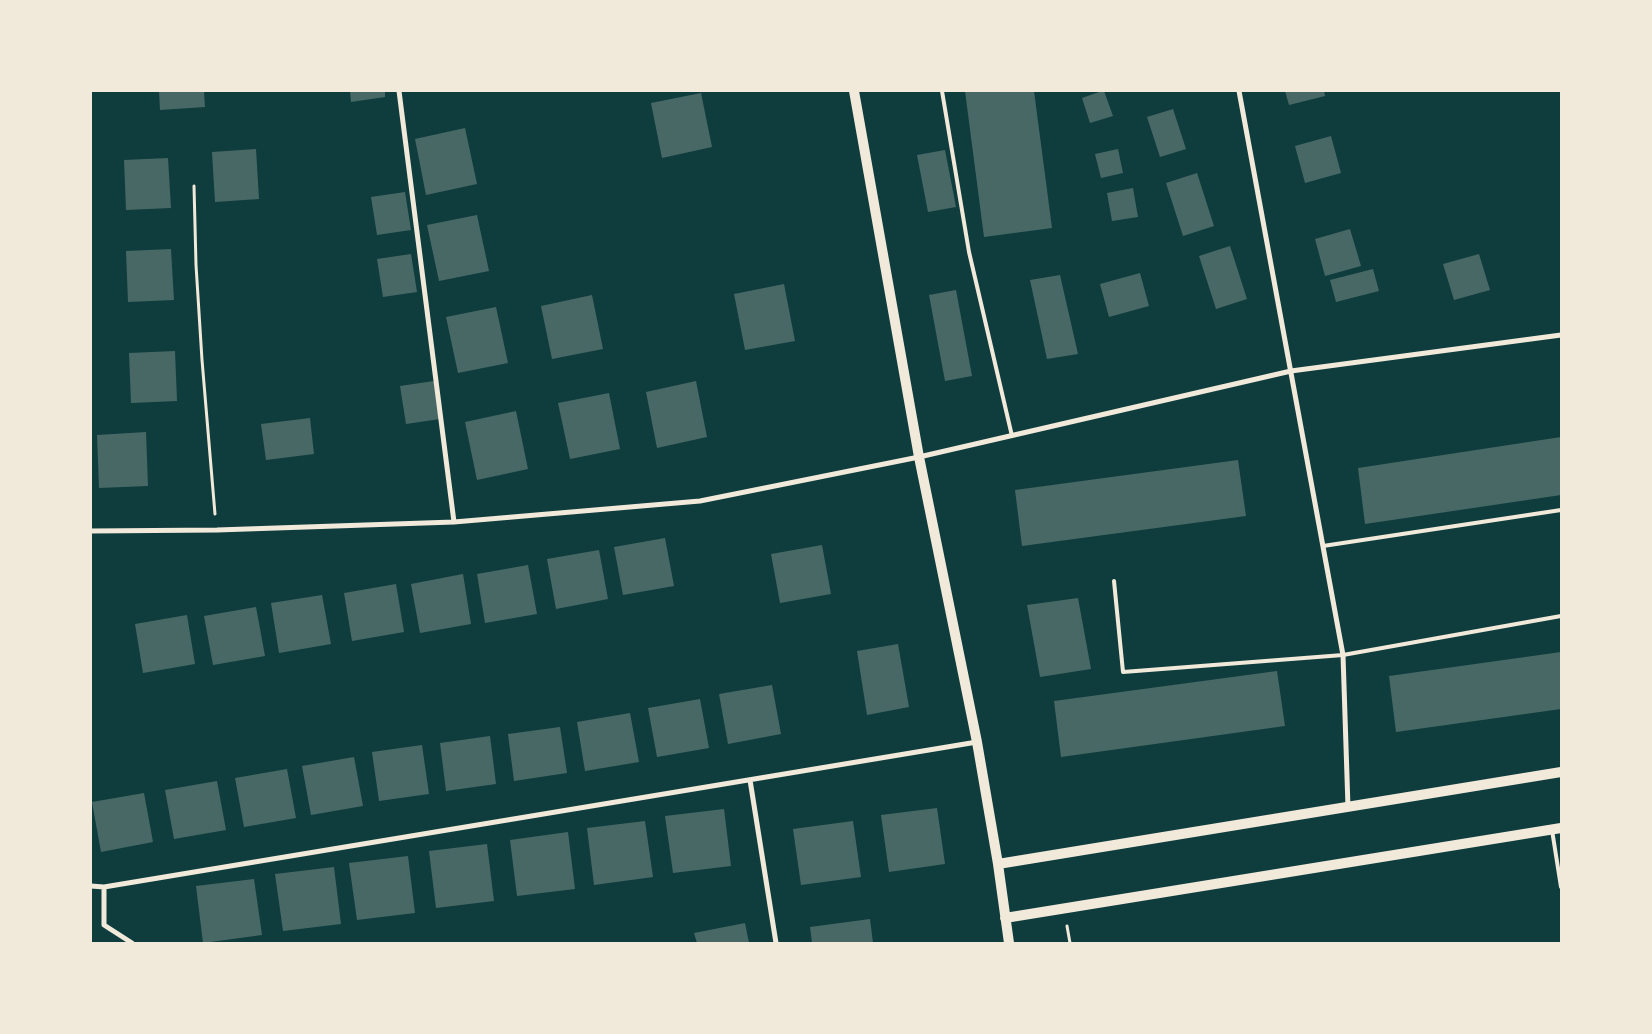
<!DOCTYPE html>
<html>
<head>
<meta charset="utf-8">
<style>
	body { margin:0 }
	#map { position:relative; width:1652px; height:1034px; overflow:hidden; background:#0f3d3e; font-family:"Work Sans",sans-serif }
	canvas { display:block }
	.frame { position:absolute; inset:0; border:92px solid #f1e9da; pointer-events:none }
</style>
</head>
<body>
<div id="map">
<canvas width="1652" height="1034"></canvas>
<div class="frame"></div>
</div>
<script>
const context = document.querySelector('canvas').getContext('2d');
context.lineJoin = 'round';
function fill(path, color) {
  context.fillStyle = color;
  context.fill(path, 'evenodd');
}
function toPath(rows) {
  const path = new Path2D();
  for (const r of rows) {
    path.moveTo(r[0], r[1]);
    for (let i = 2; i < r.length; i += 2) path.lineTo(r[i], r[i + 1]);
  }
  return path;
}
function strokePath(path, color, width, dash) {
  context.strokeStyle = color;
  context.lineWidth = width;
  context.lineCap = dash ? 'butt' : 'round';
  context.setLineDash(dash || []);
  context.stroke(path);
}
const building = toPath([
	[159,91,204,91,205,107,160,110],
	[350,91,385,91,385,97,351,102],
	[965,91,1034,91,1052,228,984,237],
	[1102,91,1104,91,1113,116,1090,123,1082,98],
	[1285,91,1324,91,1325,96,1289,105],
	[701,93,712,147,662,158,651,103],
	[1173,109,1186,149,1160,157,1147,117],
	[465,128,477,184,426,195,415,139],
	[1331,136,1341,173,1305,183,1295,146],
	[256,149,259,199,215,202,212,152],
	[1118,149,1123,173,1101,178,1095,154],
	[945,150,956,207,928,212,917,155],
	[168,158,171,208,126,210,124,160],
	[1197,173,1214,226,1183,236,1166,183],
	[1133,188,1138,217,1112,221,1107,193],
	[405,192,411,230,377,235,371,197],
	[477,215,489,271,439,281,427,225],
	[1350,229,1361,266,1325,276,1315,239],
	[1230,246,1247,299,1216,309,1199,256],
	[171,249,174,300,128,302,126,251],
	[411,254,417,292,383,297,377,259],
	[1479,254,1490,290,1454,300,1443,264],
	[1373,269,1379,291,1336,302,1330,280],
	[1140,273,1149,306,1109,317,1100,284],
	[1060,275,1078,354,1047,359,1030,280],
	[784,284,795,341,745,350,734,294],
	[956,290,972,376,945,381,929,295],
	[592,295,603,349,552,359,541,306],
	[496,307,508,363,458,373,446,317],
	[175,351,177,401,131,403,129,353],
	[434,381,440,419,406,424,400,386],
	[696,381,707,437,657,448,646,392],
	[609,393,620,449,570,459,558,403],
	[516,411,528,469,477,480,465,422],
	[310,418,314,454,266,460,261,424],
	[146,432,148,486,99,488,97,435],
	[1561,437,1561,495,1365,524,1358,468],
	[1238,460,1246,516,1022,546,1015,490],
	[665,538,674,586,623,595,614,547],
	[822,545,831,594,780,603,771,554],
	[599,550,608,599,556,609,547,559],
	[528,565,537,614,485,623,477,574],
	[463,574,471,624,420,633,411,584],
	[396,584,404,632,352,641,344,593],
	[322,595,331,644,279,653,271,603],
	[1078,598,1091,669,1040,677,1027,605],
	[256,607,265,656,213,665,204,616],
	[187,615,195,664,143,673,135,624],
	[898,644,909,707,867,715,857,651],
	[1561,652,1561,709,1396,732,1389,676],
	[1277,671,1285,726,1061,757,1054,701],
	[772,685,781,734,728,744,719,694],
	[700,699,709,748,657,757,648,708],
	[630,713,639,762,585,771,577,722],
	[560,727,567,773,514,781,508,734],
	[490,736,496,784,446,791,440,743],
	[422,745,429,794,379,801,372,752],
	[354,757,363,806,311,815,302,766],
	[287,769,296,818,244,827,235,778],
	[217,781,226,830,174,839,165,790],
	[144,793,153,842,101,852,92,802],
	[937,808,945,864,889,872,881,815],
	[724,809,731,866,673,873,665,816],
	[645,821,653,877,594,885,587,828],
	[853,821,861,877,801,885,793,829],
	[568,832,575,889,517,896,510,840],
	[487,844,494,901,436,908,429,851],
	[408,856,415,913,357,920,349,863],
	[334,867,341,924,283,931,275,874],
	[254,879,262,935,203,943,196,886],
	[870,919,873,943,812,943,810,927],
	[745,923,749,943,697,943,694,933]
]);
const path = toPath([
	[194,186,196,265,202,360,215,514],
	[1067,926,1070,943]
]);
const service = toPath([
	[942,91,969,252,1012,436],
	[1323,546,1561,510],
	[1114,581,1123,672,1343,655,1561,616],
	[1552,830,1561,887]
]);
const minor = toPath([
	[399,91,454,522],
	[1239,91,1343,655,1348,807],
	[91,531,217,530,454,522,700,501,919,457,1291,371,1561,335],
	[750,780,776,943],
	[91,886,104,887,977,742],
	[104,887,104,925,132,943]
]);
const secondary = toPath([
	[854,91,919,457,977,742,998,864,1009,943],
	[998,864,1561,772],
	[1005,918,1561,828]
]);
fill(building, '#486865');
strokePath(path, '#f1e9da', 3);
strokePath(service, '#f1e9da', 4);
strokePath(minor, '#f1e9da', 5);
strokePath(secondary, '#f1e9da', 10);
</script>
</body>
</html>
